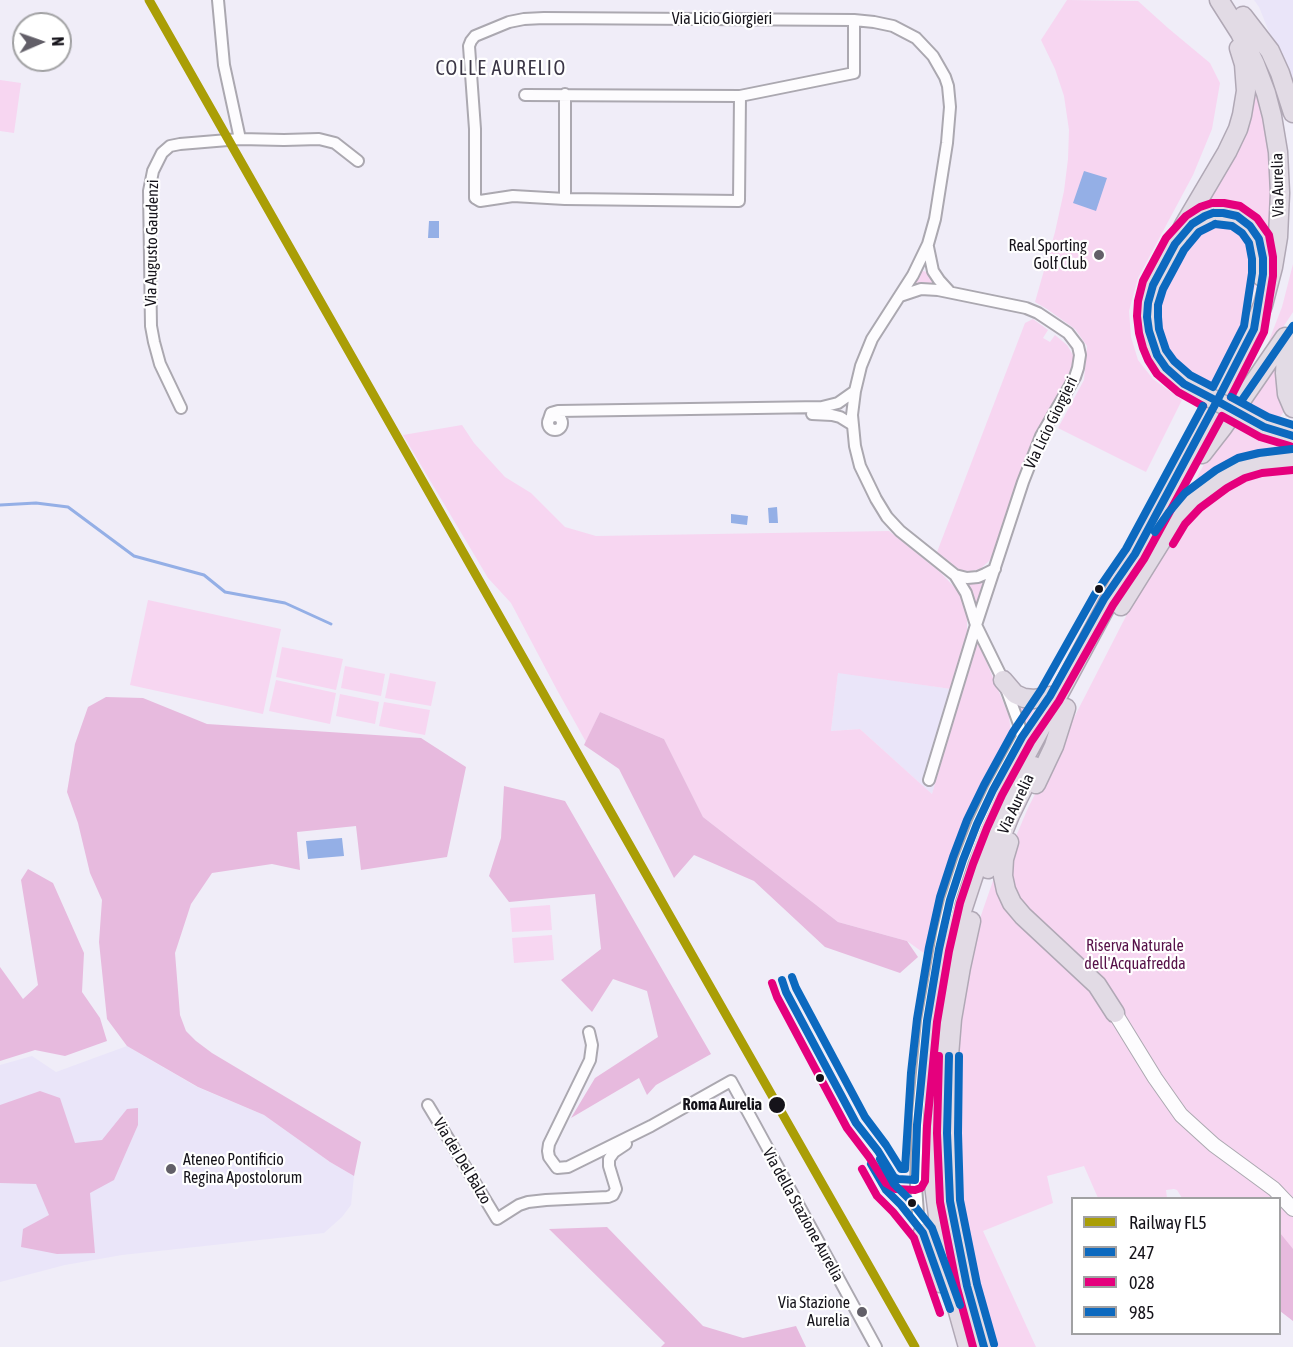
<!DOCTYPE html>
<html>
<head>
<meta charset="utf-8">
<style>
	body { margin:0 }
	#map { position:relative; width:1293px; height:1347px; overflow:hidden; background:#f0edf8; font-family:"Asap Condensed",sans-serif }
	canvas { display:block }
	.legend { position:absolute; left:1071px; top:1197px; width:210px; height:138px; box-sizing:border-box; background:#fff; border:2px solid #a1a1a3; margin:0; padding:8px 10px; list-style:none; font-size:18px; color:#15131a }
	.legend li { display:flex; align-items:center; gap:12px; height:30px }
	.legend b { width:30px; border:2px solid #a1a1a3 }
	.north { position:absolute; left:12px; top:12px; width:60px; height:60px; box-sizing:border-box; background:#fff; border:2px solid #a1a1a3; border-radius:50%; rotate:88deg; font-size:16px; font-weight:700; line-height:24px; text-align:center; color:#15131a }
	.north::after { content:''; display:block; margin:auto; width:21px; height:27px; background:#625f68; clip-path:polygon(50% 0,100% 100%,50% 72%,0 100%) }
</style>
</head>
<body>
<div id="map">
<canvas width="1293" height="1347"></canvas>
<ul class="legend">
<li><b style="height:8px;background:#aa9e06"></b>Railway FL5</li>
<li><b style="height:8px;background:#0c69bf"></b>247</li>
<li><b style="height:8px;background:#e5007d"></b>028</li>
<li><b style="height:8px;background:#0c69bf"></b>985</li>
</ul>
<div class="north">N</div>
</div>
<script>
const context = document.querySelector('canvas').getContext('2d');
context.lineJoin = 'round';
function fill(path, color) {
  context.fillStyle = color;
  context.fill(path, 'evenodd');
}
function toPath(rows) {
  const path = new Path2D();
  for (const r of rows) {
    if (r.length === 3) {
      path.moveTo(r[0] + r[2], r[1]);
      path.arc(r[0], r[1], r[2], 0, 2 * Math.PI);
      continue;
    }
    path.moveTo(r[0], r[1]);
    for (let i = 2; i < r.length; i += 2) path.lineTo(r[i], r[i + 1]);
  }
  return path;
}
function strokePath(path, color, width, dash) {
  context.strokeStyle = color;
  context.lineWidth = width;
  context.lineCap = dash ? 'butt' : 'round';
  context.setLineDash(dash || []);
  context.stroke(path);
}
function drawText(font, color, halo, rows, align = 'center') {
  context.font = font + ' "Asap Condensed",sans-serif';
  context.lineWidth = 4.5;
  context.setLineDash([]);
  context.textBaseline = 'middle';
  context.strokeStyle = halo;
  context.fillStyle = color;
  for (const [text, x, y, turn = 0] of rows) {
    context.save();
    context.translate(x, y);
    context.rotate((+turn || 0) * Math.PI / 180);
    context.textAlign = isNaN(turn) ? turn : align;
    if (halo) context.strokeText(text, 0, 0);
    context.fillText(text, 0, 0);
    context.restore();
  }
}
const built = toPath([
	[1254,0,1293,0,1293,83,1284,69,1259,7],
	[838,672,951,689,934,756,942,759,932,794,860,729,831,731],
	[127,1046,197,1087,264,1115,330,1162,354,1176,351,1205,342,1217,324,1233,122,1255,65,1265,0,1282,0,1065,32,1056,56,1072]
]);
const green = toPath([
	[1067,0,1138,1,1168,28,1210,63,1220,83,1212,129,1193,175,1138,278,1129,311,1131,337,1138,360,1153,379,1182,400,1146,472,1058,428,1084,380,1087,346,1075,329,1047,309,1035,302,1055,232,1064,191,1068,159,1069,130,1064,96,1055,69,1041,40],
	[0,80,21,83,14,133,0,131],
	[1252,83,1261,110,1267,139,1272,193,1269,247,1210,208,1204,206],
	[1214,217,1250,231,1258,278,1243,324,1213,390,1196,383,1169,361,1155,323,1158,292,1189,233],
	[1293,264,1293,312,1261,361,1282,307],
	[923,271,930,273,936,284,922,284,912,286,911,285,920,272],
	[1033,319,1048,330,1043,338,1050,342,1055,335,1067,345,1073,355,1074,363,1068,380,1040,426,1033,440,1016,486,992,557,988,562,980,569,971,571,960,570,937,552,1025,323],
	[1279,357,1284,409,1283,413,1278,419,1272,422,1245,406],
	[1233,419,1293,443,1293,453,1187,496,1216,442],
	[462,425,474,443,505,477,531,493,565,527,596,536,889,531,940,572,960,593,967,610,967,632,951,689,838,673,831,731,860,729,932,794,977,639,1009,716,1011,734,970,823,953,871,932,959,907,941,838,922,703,817,664,739,600,712,586,742,557,690,511,603,488,578,403,435],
	[1293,464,1293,1260,1280,1252,1280,1198,1182,1198,1177,1190,1174,1189,1166,1190,1167,1198,1098,1198,1084,1166,1047,1176,1053,1203,983,1231,1036,1347,993,1347,988,1334,966,1246,954,1158,958,1036,977,927,995,875,1011,848,1028,808,1061,743,1144,581,1181,520,1235,477],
	[987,579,976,608,973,594,964,583,972,583],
	[148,600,281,629,263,714,130,685],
	[282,647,343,659,336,690,276,677],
	[345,666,385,674,381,696,341,688],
	[390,673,436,682,431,706,385,698],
	[276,680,336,693,330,724,269,711],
	[340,694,379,702,375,724,336,716],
	[1011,698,1037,705,1024,728],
	[384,702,430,710,425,735,379,726],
	[550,905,552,930,512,932,510,908],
	[552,935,554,960,514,963,512,938]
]);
const forest = toPath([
	[106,697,143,698,207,724,421,738,466,767,447,857,361,870,356,826,297,832,300,870,272,864,212,873,191,904,175,953,180,1015,186,1031,196,1041,212,1053,361,1142,354,1176,330,1162,264,1115,198,1087,127,1046,107,1019,99,942,102,900,90,873,78,823,67,792,75,744,88,707],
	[600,712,664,739,703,817,838,922,907,941,918,957,900,973,825,947,754,881,694,855,674,878,619,769,584,745],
	[504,786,565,801,711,1054,656,1085,647,1095,639,1078,571,1118,595,1078,658,1037,647,991,613,979,592,1012,561,980,601,949,595,894,509,902,489,876,501,838],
	[28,869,53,883,84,953,82,992,100,1018,107,1041,65,1056,35,1050,0,1061,0,967,23,999,38,985,21,880],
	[40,1091,60,1098,75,1143,102,1140,127,1109,138,1108,138,1125,114,1180,90,1193,95,1253,57,1254,21,1247,23,1229,49,1215,36,1184,0,1183,0,1105],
	[607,1227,703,1326,743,1338,796,1326,806,1347,661,1347,665,1343,549,1229],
	[1280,1233,1293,1249,1293,1321,1280,1311]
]);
const water = toPath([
	[1084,171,1107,178,1096,211,1073,203],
	[429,221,439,221,439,238,428,238],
	[777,507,778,523,769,523,768,508],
	[731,514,748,516,747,525,731,523],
	[342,838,344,856,308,859,306,841]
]);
const stream = toPath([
	[0,505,36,503,68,507,134,556,204,575,225,592,285,603,331,624]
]);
const street = toPath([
	[218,0,224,65,240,139],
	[525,95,740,96,854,73,854,20],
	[740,96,739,201,565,199,513,196,480,201,475,198,475,129,469,46,471,41,475,36,509,22,524,19,544,18,854,20,874,22,893,26,916,38,933,56,945,77,948,86,950,107,947,143,935,219,928,244,913,275,872,339,861,366,855,391,852,415,855,446,860,466,876,499,887,517,900,531,955,575,967,578,978,577,985,574,995,569],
	[565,199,565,94],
	[928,247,933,271,939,280,949,291],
	[900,296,921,289,938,290,1026,308,1038,313,1068,333,1078,346,1080,355,1078,368,1075,377,1041,436,1023,482,976,625,929,780],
	[181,408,160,364,154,342,151,326,149,191,153,171,162,153,170,146,180,144,240,139,284,140,319,139,335,143,358,161],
	[812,414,832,415,840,417,853,425],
	[555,423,7],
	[549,419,551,413,558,411,822,407,838,403,855,391],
	[589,1032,592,1045,590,1060,549,1144,548,1151,549,1157,557,1168,568,1167,651,1126,731,1081,876,1347],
	[428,1105,497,1219,519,1205,528,1202,546,1200,608,1197,613,1195,616,1189,609,1166,609,1159,614,1152,626,1144],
	[923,1233,918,1213,916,1186,918,1114,927,1021,942,934,950,900,963,860,977,824,993,790,1022,737,1019,724,1003,680,976,625,966,593,955,575]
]);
const secondary = toPath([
	[1115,1013,1155,1078,1181,1115,1214,1145,1274,1189,1293,1209]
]);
const highway = toPath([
	[1243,16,1270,51,1280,73,1293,113],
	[1186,231,1197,220,1213,213,1228,213,1242,219,1250,226,1259,239,1263,258,1262,277],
	[1291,337,1286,355,1285,373,1287,394,1293,408],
	[1190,387,1170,373,1156,351,1149,331,1147,317,1148,303,1151,289,1157,276,1175,244,1184,225,1227,152,1238,129,1242,115,1246,91,1244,64,1239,48],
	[1254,421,1264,427,1293,436],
	[1202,454,1223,427,1285,337],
	[1121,606,1167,532,1188,505,1203,491,1221,479,1241,468,1260,463,1293,459],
	[1003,680,1015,694,1024,698,1034,699,1050,696],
	[1036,784,1054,746,1066,708],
	[1009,842,1004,859,1003,876,1006,890,1012,903,1023,916,1097,985,1115,1013],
	[988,869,1010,815,1034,766],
	[971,921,961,967,952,1019,948,1068,947,1133,950,1192,953,1218,967,1286,984,1347],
	[923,1233,940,1283],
	[968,1347,952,1290,940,1231,934,1185,932,1145,934,1054,939,1013,949,958,962,911,985,841,1011,783,1246,346,1263,305,1273,267,1278,237,1280,193,1278,152,1272,116,1266,93,1255,64,1240,33,1219,0]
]);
const highwayBridge = toPath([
	[1190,387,1254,421]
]);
const bus1 = toPath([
	[1213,213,1223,213,1237,216,1250,226,1259,239,1263,258,1263,274,1254,329,1217,401,1184,384,1166,368,1157,355,1149,331,1147,317,1148,303,1153,285,1175,244,1192,224,1205,216,1213,213],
	[1242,400,1293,326],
	[1217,401,1264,427,1293,436],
	[782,980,786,992,856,1123,878,1151,894,1177,898,1179,915,1180,917,1125,927,1021,939,949,950,900,963,860,977,824,993,790,1022,737,1050,696,1104,599,1135,554,1217,401],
	[949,1056,947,1133,950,1201,967,1286,984,1347],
	[871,1164,886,1190,901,1205,923,1233,950,1309]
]);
const bus2 = toPath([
	[1203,406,1178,392,1157,374,1148,360,1143,348,1139,333,1137,316,1138,301,1143,281,1166,238,1186,216,1200,207,1212,203,1224,203,1240,206,1257,218,1269,235,1273,257,1273,276,1264,332,1231,397],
	[1173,544,1185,524,1200,508,1227,488,1245,478,1262,473,1293,470],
	[772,983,777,997,847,1128,869,1157,886,1183,896,1189,915,1190,921,1188,925,1181,927,1126,937,1022,949,951,960,903,973,864,987,828,1002,795,1031,742,1059,701,1113,605,1144,559,1222,416,1260,437,1290,446],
	[939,1056,937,1133,940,1202,957,1288,973,1347],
	[862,1169,877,1196,893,1212,914,1238,940,1313]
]);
const bus3 = toPath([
	[1215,224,1232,226,1242,233,1249,243,1252,259,1252,273,1244,326,1213,387,1190,375,1174,361,1166,350,1159,329,1158,317,1158,305,1163,289,1184,250,1199,232,1215,224],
	[1231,397,1268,417,1293,425],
	[1155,532,1169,512,1185,493,1216,470,1238,458,1259,453,1292,449],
	[792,977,796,988,865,1117,886,1145,901,1169,905,1169,911,1073,917,1019,929,947,940,897,953,857,967,820,984,785,1013,732,1041,690,1095,594,1126,549,1203,406],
	[959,1056,958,1133,960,1200,977,1284,994,1344],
	[880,1159,894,1184,909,1199,932,1228,960,1305]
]);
const rail1 = toPath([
	[149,0,915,1347]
]);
const markers = [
	[1099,255,6,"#625f68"],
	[1099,589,5,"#15131a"],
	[820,1078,5,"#15131a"],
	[777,1105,9,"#15131a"],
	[171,1169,6,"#625f68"],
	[912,1203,5,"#15131a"],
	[862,1312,6,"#625f68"]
];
const streetNames = [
	["Via Licio Giorgieri",722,19],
	["Via Aurelia",1278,185,-91],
	["Via Augusto Gaudenzi",152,243,-89],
	["Via Licio Giorgieri",1051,423,-64],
	["Via Aurelia",1016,804,-65],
	["Via dei Del Balzo",462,1161,59],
	["Via della Stazione Aurelia",803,1215,61]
];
const poiNames = [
	["Real Sporting",1087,246],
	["Golf Club",1087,264],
	["Ateneo Pontificio",183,1160,"left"],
	["Regina Apostolorum",183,1178,"left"],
	["Via Stazione",850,1303],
	["Aurelia",850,1321]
];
const parkNames = [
	["Riserva Naturale",1135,946],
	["dell'Acquafredda",1135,964]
];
const stopNames = [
	["Roma Aurelia",762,1105]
];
const quarterNames = [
	["COLLE AURELIO",501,69]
];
fill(built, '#eae5f9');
fill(green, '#f7d6f1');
fill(forest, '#e7bade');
fill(water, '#94afe6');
strokePath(stream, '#94afe6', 3);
strokePath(street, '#aba8b0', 14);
strokePath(secondary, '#aba8b0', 16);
strokePath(highway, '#b0a8b5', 21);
strokePath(street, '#fdfcfe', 10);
strokePath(secondary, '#fdfcfe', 14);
strokePath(highway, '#e2dbe5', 18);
strokePath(highwayBridge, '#b0a8b5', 21, []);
strokePath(highwayBridge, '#e2dbe5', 18);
strokePath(bus1, '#0c69bf', 8);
strokePath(bus2, '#e5007d', 8);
strokePath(bus3, '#0c69bf', 8);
strokePath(rail1, '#aa9e06', 9);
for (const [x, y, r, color] of markers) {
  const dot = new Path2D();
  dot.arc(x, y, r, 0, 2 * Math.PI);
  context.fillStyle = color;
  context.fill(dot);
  strokePath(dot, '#fff', 2);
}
drawText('16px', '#15131a', '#fff', streetNames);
drawText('16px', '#15131a', '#fff', poiNames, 'right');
drawText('16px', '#561048', '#fff', parkNames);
drawText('bold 16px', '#15131a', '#fff', stopNames, 'right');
context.letterSpacing = '1.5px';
drawText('20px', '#3b3646', '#fff', quarterNames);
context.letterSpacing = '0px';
</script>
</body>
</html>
